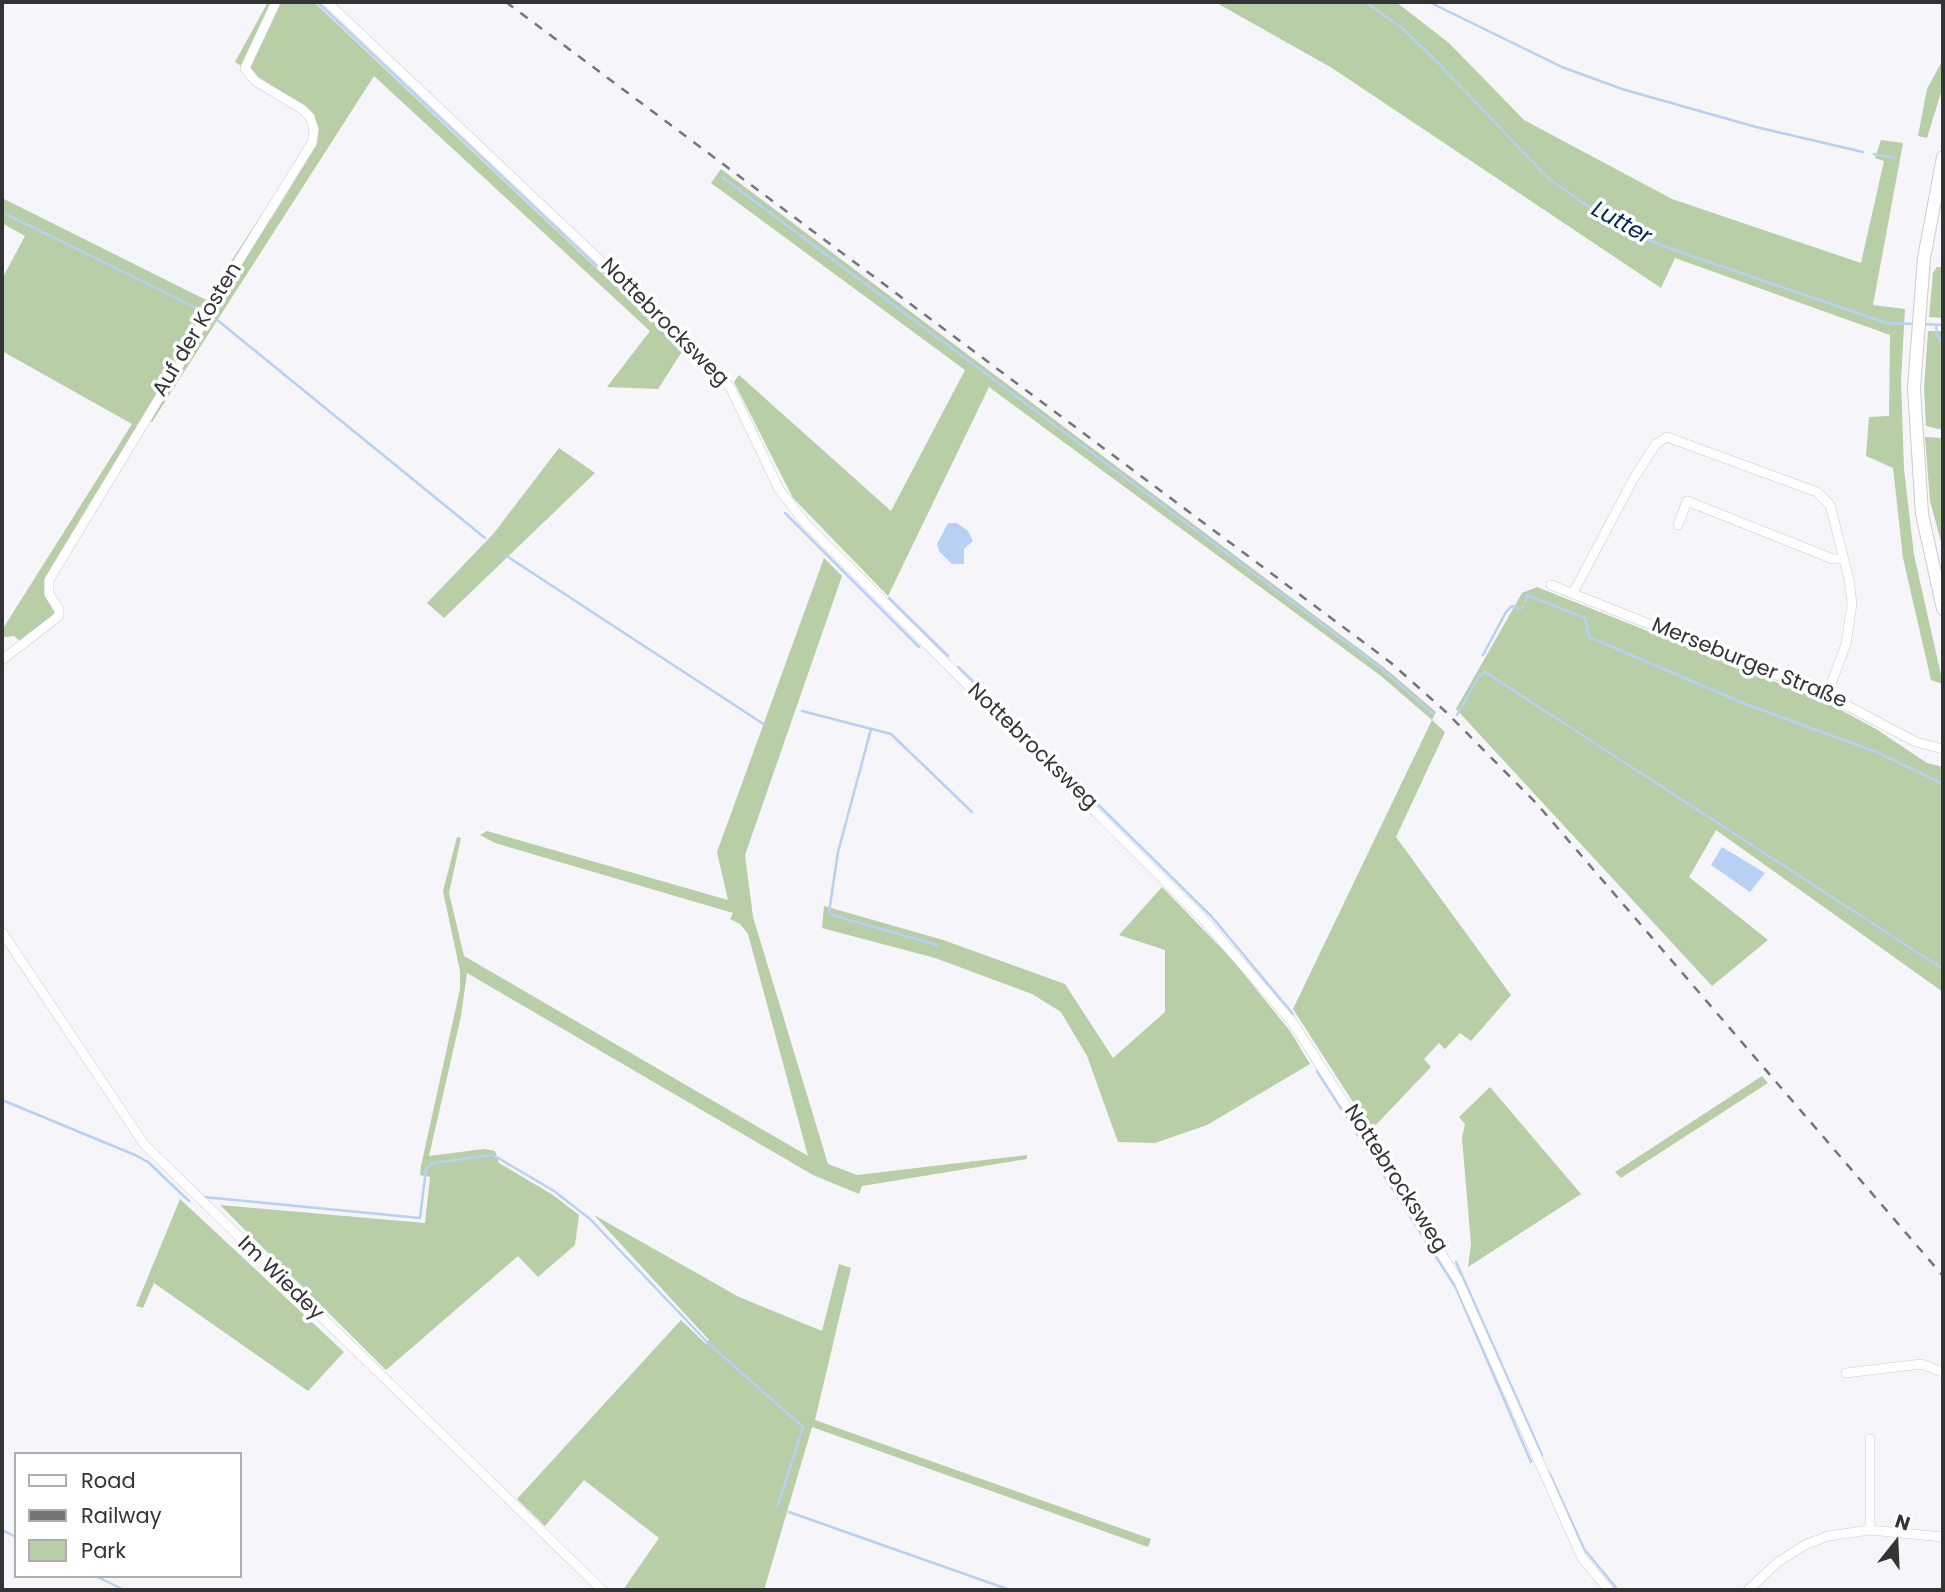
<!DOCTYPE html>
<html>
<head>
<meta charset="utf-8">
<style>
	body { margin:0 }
	#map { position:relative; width:1945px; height:1592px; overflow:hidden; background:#f6f5f9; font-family:Poppins,sans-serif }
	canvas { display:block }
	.frame { position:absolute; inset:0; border:4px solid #343435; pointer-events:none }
	.legend { position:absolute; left:14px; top:1452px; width:228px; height:126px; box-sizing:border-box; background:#fff; border:2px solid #aeaeae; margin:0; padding:9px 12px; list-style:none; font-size:21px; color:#343435 }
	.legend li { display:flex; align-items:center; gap:14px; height:35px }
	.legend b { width:35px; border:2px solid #aeaeae }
	.north { position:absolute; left:1861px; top:1508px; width:70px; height:70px; -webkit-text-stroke:5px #fff; paint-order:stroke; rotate:18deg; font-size:19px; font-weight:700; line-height:28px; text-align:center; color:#343435 }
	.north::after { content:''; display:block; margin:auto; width:24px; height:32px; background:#343435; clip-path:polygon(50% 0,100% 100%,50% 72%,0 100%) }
</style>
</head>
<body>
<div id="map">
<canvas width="1945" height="1592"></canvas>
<div class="frame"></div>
<ul class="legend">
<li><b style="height:9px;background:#fff"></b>Road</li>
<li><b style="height:9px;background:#757577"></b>Railway</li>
<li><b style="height:19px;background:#b7cea7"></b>Park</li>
</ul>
<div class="north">N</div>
</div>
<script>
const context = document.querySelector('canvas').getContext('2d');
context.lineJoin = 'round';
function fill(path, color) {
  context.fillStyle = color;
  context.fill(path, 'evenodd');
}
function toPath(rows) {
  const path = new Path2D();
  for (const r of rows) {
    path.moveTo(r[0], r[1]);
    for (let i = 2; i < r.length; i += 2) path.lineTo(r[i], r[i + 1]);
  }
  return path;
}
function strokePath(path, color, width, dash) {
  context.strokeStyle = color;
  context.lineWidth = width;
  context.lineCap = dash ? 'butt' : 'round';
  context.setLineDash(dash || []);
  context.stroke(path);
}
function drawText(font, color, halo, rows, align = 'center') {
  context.font = font + ' Poppins,sans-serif';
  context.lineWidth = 7;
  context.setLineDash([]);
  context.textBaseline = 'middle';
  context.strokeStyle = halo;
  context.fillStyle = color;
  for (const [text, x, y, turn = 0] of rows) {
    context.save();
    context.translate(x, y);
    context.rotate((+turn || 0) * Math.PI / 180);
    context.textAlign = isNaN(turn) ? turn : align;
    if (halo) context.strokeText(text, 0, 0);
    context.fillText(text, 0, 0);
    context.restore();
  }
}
const green = toPath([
	[268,2,314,2,683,350,658,389,607,387,650,331,374,76,152,422,145,418,47,580,55,609,53,616,21,642,14,636,3,637,2,630,132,424,2,351,2,279,25,236,2,223,2,198,206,300,262,214,271,219,317,144,318,130,313,116,304,106,235,62],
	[1215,2,1396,2,1449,43,1524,120,1672,199,1861,263,1884,161,1875,158,1881,140,1903,143,1873,305,1905,309,1901,380,1904,469,1914,555,1943,684,1931,680,1903,558,1893,468,1866,456,1869,417,1889,416,1890,335,1675,258,1661,288,1332,68],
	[1943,59,1943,86,1927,138,1918,136,1927,89],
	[721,169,1386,669,1436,712,1432,720,1445,732,1396,837,1511,995,1471,1041,1460,1033,1445,1049,1439,1043,1424,1059,1431,1067,1371,1130,1293,1009,1432,720,1381,676,989,387,888,596,793,498,734,382,739,375,891,511,965,370,711,183],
	[1937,267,1943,267,1943,318,1929,317,1933,273],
	[1928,331,1943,331,1943,430,1926,426,1924,388],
	[1925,437,1943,438,1943,549,1930,501],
	[559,448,595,473,444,618,427,603,494,533],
	[824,558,842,576,745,855,753,917,828,1164,857,1175,1027,1155,1027,1159,862,1186,859,1194,813,1175,467,973,461,1016,429,1156,484,1149,495,1151,499,1163,553,1195,579,1215,575,1245,538,1277,518,1256,386,1370,220,1205,425,1223,430,1177,420,1175,421,1166,460,989,460,971,443,891,457,837,461,838,449,893,464,956,808,1156,748,934,740,924,730,919,733,913,495,843,480,835,487,831,728,900,717,852],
	[1537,587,1826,702,1876,729,1927,763,1943,767,1943,992,1716,830,1689,877,1768,940,1712,986,1456,709,1522,593],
	[1162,887,1231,958,1290,1031,1310,1064,1207,1125,1155,1143,1118,1142,1087,1056,1061,1012,1032,994,935,958,822,928,824,906,943,940,1065,984,1113,1058,1165,1012,1165,950,1119,935],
	[1762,1076,1768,1083,1621,1178,1615,1172],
	[1490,1087,1581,1194,1468,1267,1471,1244,1462,1138,1465,1124,1459,1117],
	[180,1199,344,1352,308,1391,154,1283,143,1308,136,1306],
	[594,1215,739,1297,822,1331,839,1264,851,1268,815,1420,1151,1539,1148,1547,812,1427,764,1590,623,1590,659,1538,584,1480,545,1526,517,1499,681,1320,706,1344,709,1340]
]);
const water = toPath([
	[948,523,957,523,968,531,973,541,964,549,964,564,952,564,939,551,937,544],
	[1722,847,1765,873,1750,892,1711,865]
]);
const stream = toPath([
	[317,2,679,344],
	[1365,2,1401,27,1439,64,1548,178,1610,222,1663,246,1886,323,1915,324],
	[1429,2,1562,67,1622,89,1756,127,1863,152],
	[1874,154,1894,158],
	[722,177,1382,669,1433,714],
	[2,212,198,309],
	[216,319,485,538],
	[1922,324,1943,325],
	[1936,325,1937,336,1943,342],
	[785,513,919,647],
	[505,555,765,725],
	[1942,555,1943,559],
	[889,598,948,656],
	[1525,601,1527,595,1585,618,1589,637,1743,703,1879,753,1943,784],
	[1483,655,1506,612,1512,606,1520,609,1523,606],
	[958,667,980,688],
	[991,699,1212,917,1293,1014],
	[802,711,891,734,972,812],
	[1457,715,1479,676,1485,672,1943,969],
	[871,729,838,852,829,912,832,915,937,945],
	[1317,1071,1456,1288,1531,1462],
	[2,1100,135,1155,148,1162,189,1201],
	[1406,1187,1448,1248],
	[204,1197,420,1218,426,1169,433,1163,493,1155,554,1191,590,1219,709,1344,803,1427,777,1508],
	[1456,1262,1542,1455],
	[1549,1472,1584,1549,1618,1590],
	[789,1512,1010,1590],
	[2,1530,16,1537],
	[96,1576,124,1590]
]);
const minor = toPath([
	[327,2,715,369,731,389,779,489,805,523,1204,920,1293,1023,1458,1280,1582,1558,1609,1590],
	[1678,525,1687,501,1833,559,1844,559],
	[1551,585,1827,695,1916,742,1943,749],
	[1573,593,1634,478,1656,444,1667,437,1817,492,1830,505,1849,579,1852,604,1846,644,1827,695],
	[2,660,59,616,59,610,49,594,49,580,193,342,210,307,312,143,314,130,310,117,302,109,255,81,245,68,276,2],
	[2,932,144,1144,602,1590],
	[1846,1373,1921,1364,1943,1372],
	[1870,1439,1870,1530],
	[1748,1590,1778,1562,1805,1545,1828,1536,1870,1530,1943,1537]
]);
const secondary = toPath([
	[1943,157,1924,258,1914,388,1922,514,1943,609]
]);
const rail = toPath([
	[506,2,1390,662,1446,712,1537,804,1943,1276]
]);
const streetNames = [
	["Nottebrocksweg",664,323,45],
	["Auf der Kosten",198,330,-59],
	["Merseburger Straße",1749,664,22],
	["Nottebrocksweg",1032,747,44],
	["Nottebrocksweg",1395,1179,57],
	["Im Wiedey",280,1279,44]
];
const waterNames = [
	["Lutter",1621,224,29]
];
fill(green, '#b7cea7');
fill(water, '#b7d0f4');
strokePath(stream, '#b7d0f4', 2.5);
strokePath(minor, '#cccbcf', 10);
strokePath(secondary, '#cccbcf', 14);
strokePath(minor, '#fff', 9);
strokePath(secondary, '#fff', 12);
strokePath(rail, '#757577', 2.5, [9, 9]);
drawText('21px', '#343435', '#fff', streetNames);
drawText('italic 23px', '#002759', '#fff', waterNames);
</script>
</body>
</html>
